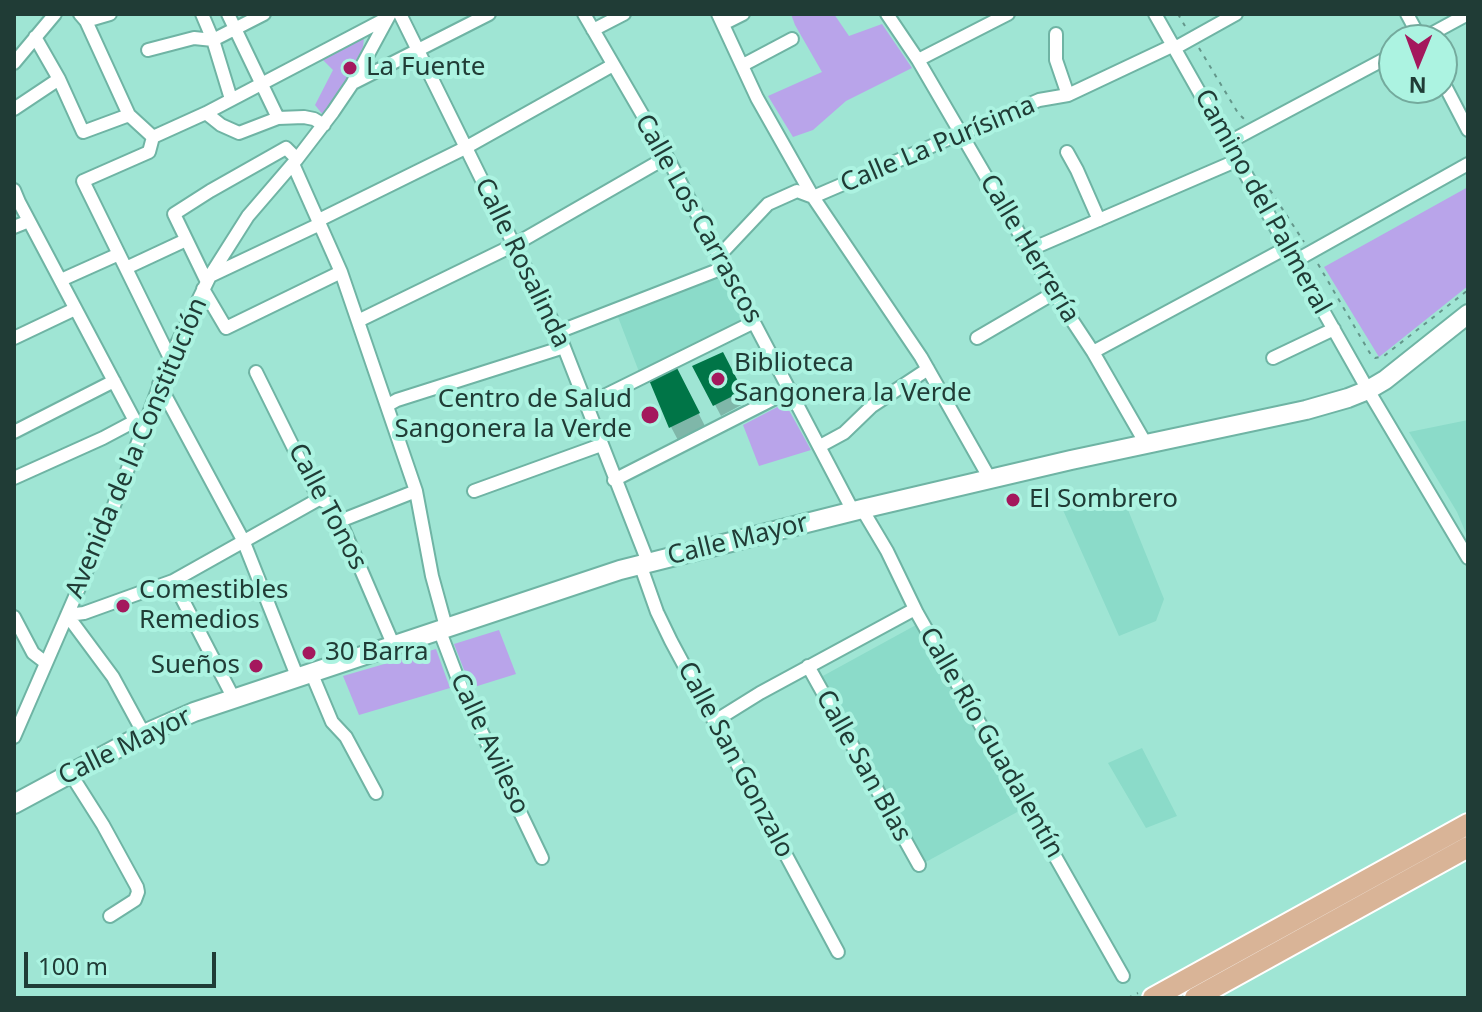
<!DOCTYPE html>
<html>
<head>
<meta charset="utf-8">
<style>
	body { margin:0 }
	#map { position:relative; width:1482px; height:1012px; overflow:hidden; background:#9fe5d4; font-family:"Noto Sans",sans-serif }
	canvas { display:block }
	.frame { position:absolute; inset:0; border:16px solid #203c36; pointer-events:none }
	.north { position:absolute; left:1378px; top:24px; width:80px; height:80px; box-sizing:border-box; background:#acf3e1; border:2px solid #74aa9d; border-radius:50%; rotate:181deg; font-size:22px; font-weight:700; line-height:32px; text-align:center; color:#203c36 }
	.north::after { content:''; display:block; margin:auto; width:28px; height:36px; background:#a4185d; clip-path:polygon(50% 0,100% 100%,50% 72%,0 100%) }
	.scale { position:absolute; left:24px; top:952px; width:192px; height:36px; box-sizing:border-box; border:4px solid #203c36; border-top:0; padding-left:10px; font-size:24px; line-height:28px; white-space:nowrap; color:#203c36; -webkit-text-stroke:6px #acf3e1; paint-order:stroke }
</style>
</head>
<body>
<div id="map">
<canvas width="1482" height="1012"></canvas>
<div class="frame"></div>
<div class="north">N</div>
<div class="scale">100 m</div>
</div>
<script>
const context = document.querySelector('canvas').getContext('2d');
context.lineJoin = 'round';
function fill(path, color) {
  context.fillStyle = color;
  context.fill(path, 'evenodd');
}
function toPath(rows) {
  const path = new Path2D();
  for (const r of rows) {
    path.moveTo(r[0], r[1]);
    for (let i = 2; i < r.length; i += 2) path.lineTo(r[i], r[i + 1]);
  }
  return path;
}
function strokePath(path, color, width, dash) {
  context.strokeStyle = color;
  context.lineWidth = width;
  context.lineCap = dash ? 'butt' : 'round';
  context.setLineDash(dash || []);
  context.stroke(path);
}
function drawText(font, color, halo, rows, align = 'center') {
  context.font = font + ' "Noto Sans",sans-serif';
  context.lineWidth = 8;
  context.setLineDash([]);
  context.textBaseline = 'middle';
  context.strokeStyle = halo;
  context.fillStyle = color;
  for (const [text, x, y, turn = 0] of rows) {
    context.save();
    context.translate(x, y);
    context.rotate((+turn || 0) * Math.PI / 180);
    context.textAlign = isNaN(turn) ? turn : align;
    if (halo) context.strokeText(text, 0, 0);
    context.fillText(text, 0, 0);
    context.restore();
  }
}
const built = toPath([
	[721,276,754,322,641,377,618,317],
	[1468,420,1468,538,1457,512,1409,432],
	[1120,490,1164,599,1156,621,1119,636,1063,510],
	[916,625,1019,811,924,863,821,677],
	[1142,748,1177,816,1146,828,1108,763]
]);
const green = toPath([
	[791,14,834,14,849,36,882,24,912,68,846,101,813,130,793,137,768,96,822,72,795,25],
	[359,38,364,38,363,47,344,84,323,115,315,105,333,70,322,59],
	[1468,187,1468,286,1379,357,1324,267],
	[785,403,811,450,759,466,743,425],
	[499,630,516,674,471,688,454,644],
	[436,649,450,688,359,715,343,676]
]);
const shadow = toPath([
	[728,365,747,402,721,416,695,367],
	[651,381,684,385,706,428,679,442,671,427]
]);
const building = toPath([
	[723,352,743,391,713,406,692,366],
	[677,368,700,413,669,428,649,380]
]);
const path = toPath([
	[1178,14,1185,26],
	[1199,48,1238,113,1245,120],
	[1270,190,1304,242],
	[1318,264,1371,355,1375,358,1384,356,1468,290],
	[1128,998,1138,993]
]);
const street = toPath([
	[80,14,86,21,129,115,153,137],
	[202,14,213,40,231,99],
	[228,14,278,118,304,117,314,119,324,125],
	[400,14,514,245,558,332,648,562],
	[584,14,667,157,853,511],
	[718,14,757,98,813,197,921,357,990,479],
	[887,14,918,60,1054,293,1093,352,1146,444],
	[1155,14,1368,390,1468,558],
	[1407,14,1421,40],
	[86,21,110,14],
	[723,24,743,14],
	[593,30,624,14],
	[1056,34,1056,60,1068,95],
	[35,37,59,79,83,132,129,115],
	[1420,40,1468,14],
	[1175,48,1236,14],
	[148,50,194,38,213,40,264,14],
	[918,60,1008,14],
	[14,63,55,14],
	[743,65,792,39],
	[1442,80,1468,130],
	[353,83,489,14],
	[14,109,59,79],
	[206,113,221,125,239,133,278,118],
	[1229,142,1394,54],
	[1067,152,1077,170,1099,220],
	[293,164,341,272,416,491,432,576,446,627],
	[14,190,19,202,135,421,143,424],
	[319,220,465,148,613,65],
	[14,227,29,221],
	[1029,250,1238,160],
	[1295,261,1468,164],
	[126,268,186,240],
	[210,276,320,224],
	[61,280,119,254],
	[207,282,174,214,210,191,286,148,297,159],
	[203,289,226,328,341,272],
	[358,321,514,245,667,157],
	[558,332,718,270,719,256,768,204,797,191,813,197,1039,100,1068,95,1174,45],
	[14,338,75,309],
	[977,338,1054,293],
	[1093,352,1288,247],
	[170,358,83,181,149,152,153,137,206,113,387,18],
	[1273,358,1334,329],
	[256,372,319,499,328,503,340,521,393,644],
	[159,384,243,540,297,676],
	[388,405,397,400,564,347],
	[586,405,754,322],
	[14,432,114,381],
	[820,446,844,433,872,406,928,369],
	[14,478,103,438,135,421],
	[614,480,791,390],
	[474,491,601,445],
	[862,509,887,551,917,613,1123,976],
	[340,521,416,491],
	[640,564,657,612,671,641,838,952],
	[173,581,233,697],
	[67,615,84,613,173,581,319,499],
	[67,615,113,677,144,734],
	[14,617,33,653,46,663],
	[439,629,464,695,542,858],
	[808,666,919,865],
	[311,672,332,722,346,737,376,793],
	[715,721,760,693,915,609],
	[14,737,108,521,170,358,210,276,248,216,297,159,333,112,352,84,390,14],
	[70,773,103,825,137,887,138,892,135,900,110,916]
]);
const secondary = toPath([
	[14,804,144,734,194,712,620,570,862,509,1071,460,1306,410,1348,398,1368,390,1385,380,1468,314]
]);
const primary = toPath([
	[1153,998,1468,824],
	[1195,998,1468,847]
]);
const markers = [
	[350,68,8,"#a4185d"],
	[718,379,8,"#a4185d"],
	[650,415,10,"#a4185d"],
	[1013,500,8,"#a4185d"],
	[123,606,8,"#a4185d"],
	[309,653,8,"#a4185d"],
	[256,666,8,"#a4185d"]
];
const poiNames = [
	["La Fuente",366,68],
	["Biblioteca",734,364],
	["Sangonera la Verde",734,394],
	["Centro de Salud",632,400,"right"],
	["Sangonera la Verde",632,430,"right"],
	["El Sombrero",1029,500],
	["Comestibles",139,591],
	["Remedios",139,621],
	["30 Barra",325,653],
	["Sueños",240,666,"right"]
];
const streetNames = [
	["Calle La Purísima",938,145,-23],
	["Camino del Palmeral",1262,202,61],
	["Calle Los Carrascos",698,219,61],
	["Calle Herrería",1029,249,59],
	["Calle Rosalinda",522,263,64],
	["Avenida de la Constitución",137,448,-67],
	["Calle Tonos",327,507,62],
	["Calle Mayor",738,540,-14],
	["Calle Río Guadalentín",991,743,60],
	["Calle Avileso",489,744,65],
	["Calle Mayor",125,747,-26],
	["Calle San Gonzalo",735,760,62],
	["Calle San Blas",863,766,61]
];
fill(built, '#8bdbc9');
fill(green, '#b9a4ea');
fill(shadow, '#0003');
fill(building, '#007547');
strokePath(street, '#6fb4a4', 16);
strokePath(secondary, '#6fb4a4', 22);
strokePath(primary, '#fff', 24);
strokePath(path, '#64978b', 2, [4, 6]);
strokePath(street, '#fff', 12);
strokePath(secondary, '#fff', 18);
strokePath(primary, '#d9b497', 20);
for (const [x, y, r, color] of markers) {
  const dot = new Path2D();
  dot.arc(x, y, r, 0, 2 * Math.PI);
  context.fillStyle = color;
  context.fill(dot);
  strokePath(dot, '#acf3e1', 3);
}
drawText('26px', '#203c36', '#acf3e1', poiNames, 'left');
drawText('26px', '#203c36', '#acf3e1', streetNames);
</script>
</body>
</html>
